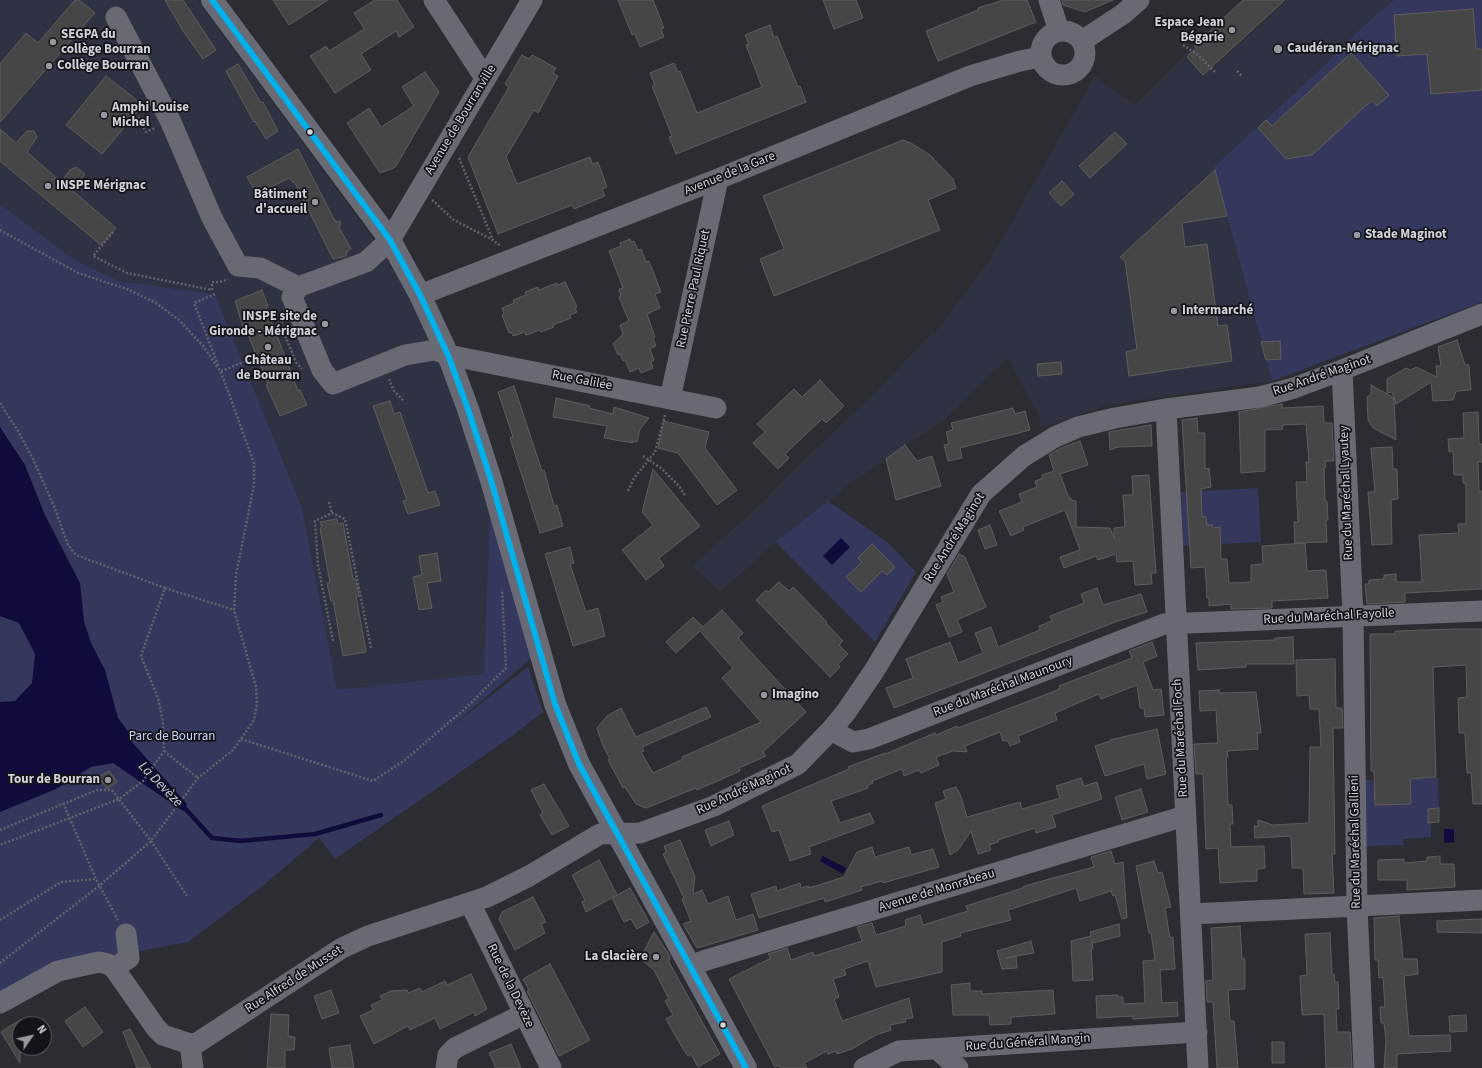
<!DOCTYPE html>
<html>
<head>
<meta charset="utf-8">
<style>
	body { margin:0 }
	#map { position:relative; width:1482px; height:1068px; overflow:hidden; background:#2c2d33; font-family:"Source Sans 3",sans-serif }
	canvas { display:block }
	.north { position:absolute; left:12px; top:1016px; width:40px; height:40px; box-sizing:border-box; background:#131419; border:1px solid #5f6066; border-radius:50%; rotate:56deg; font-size:11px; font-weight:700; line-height:16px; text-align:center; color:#d1d3da }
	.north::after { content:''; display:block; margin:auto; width:14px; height:18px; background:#9799a0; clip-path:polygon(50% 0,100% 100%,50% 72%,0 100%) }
</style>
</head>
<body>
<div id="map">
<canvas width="1482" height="1068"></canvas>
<div class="north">N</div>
</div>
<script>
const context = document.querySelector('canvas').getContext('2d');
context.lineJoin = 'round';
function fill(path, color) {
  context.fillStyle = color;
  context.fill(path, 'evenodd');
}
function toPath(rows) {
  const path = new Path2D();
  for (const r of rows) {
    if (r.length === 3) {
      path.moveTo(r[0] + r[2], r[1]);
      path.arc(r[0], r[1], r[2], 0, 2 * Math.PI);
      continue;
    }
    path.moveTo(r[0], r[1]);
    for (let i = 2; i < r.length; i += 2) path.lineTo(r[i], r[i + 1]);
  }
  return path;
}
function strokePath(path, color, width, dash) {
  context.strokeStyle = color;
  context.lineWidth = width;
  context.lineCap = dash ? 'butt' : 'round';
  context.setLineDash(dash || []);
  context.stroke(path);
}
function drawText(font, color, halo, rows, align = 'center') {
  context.font = font + ' "Source Sans 3",sans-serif';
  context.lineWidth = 3.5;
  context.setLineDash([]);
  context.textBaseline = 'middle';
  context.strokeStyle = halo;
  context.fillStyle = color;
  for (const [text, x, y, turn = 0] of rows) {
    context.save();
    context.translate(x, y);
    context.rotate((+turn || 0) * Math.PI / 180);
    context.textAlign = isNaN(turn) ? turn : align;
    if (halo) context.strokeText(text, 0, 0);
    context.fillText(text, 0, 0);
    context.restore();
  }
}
const built = toPath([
	[0,0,197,0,381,249,410,298,435,350,458,409,490,512,485,674,337,690,302,508,215,294,120,281,75,260,0,204],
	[1287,0,1394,0,1362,27,1325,65,1215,167,1272,381,1108,405,1040,428,1040,418,1008,358,946,418,844,488,841,492,776,542,720,592,692,566,763,502,787,476,881,387,933,331,935,332,990,260,1095,76,1135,105,1194,46,1214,67]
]);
const green = toPath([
	[1394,0,1482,0,1482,302,1272,381,1214,167,1325,65,1362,27],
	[0,204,75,260,119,281,215,294,302,508,337,690,484,674,490,512,535,655,451,727,528,667,543,712,508,739,335,859,319,838,265,884,188,942,55,967,0,997],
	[1258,488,1261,542,1183,546,1181,492],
	[828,501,887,542,916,572,875,642,776,542],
	[1438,778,1439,822,1431,823,1431,837,1403,839,1404,845,1365,846,1365,780]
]);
const water = toPath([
	[0,427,25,465,45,515,80,583,84,621,91,643,105,670,118,718,130,734,131,741,187,804,183,811,113,763,91,767,56,789,0,812,0,702,15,701,32,683,35,654,19,623,0,616],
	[841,538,850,547,832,565,823,556],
	[1444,829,1454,829,1454,842,1444,843],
	[823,856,846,868,843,874,820,861]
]);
const stream = toPath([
	[181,804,212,838,241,841,315,834,381,815]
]);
const building = toPath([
	[75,0,79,0,95,13,0,122,0,64,26,33,38,43,75,0],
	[165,0,183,0,216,50,203,59,183,31,165,0],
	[273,0,328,0,289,25,273,0],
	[375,0,397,0,414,27,399,37,396,31,361,54,371,70,335,93,310,56,326,46,329,51,364,29,354,13,375,0],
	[618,0,653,0,664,28,661,29,664,37,640,47,635,34,632,35,618,0],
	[823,0,856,0,863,18,834,29,823,0],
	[1004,0,1027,0,1036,22,938,61,926,31,978,10,978,8,1004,0],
	[1062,0,1113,0,1085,12,1063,5,1062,0],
	[1243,0,1285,0,1203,75,1187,57,1196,48,1194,46,1243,0],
	[1473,9,1476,49,1482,49,1482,90,1431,94,1427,54,1397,56,1394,15,1473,9],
	[770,25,774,38,777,36,798,87,800,86,806,102,676,154,669,137,672,136,652,86,655,85,650,73,674,63,678,72,680,71,697,113,762,87,746,45,749,44,745,35,770,25],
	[1351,53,1389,95,1377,106,1372,100,1312,155,1286,159,1258,128,1266,120,1272,126,1351,53],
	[522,55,529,59,532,55,556,68,553,73,558,76,538,113,534,110,506,157,517,184,590,157,592,164,598,162,607,187,602,189,605,196,574,209,572,205,498,234,468,157,509,87,505,84,522,55],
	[238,64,261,103,263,102,278,131,266,139,255,121,254,122,226,71,238,64],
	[425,72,439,92,396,166,394,168,380,173,347,123,369,108,381,127,414,106,402,87,425,72],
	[106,76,143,105,102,154,66,125,106,76],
	[0,129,16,143,27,131,34,131,37,137,27,152,61,182,70,170,76,167,85,174,72,190,116,228,101,245,0,161,0,129],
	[1115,132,1127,144,1090,178,1079,166,1115,132],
	[903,140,911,143,930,155,953,179,956,188,928,200,940,230,774,296,760,259,784,249,763,196,903,140],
	[298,149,335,221,341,222,339,227,351,249,347,251,346,256,333,259,296,185,289,178,257,194,247,177,298,149],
	[1215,170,1227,216,1182,223,1185,247,1207,244,1218,326,1227,325,1232,361,1129,376,1126,352,1137,349,1125,261,1120,257,1215,170],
	[1062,181,1074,194,1061,206,1049,193,1062,181],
	[630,239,631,242,634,241,638,250,641,249,646,262,649,261,661,292,655,294,660,308,647,314,655,337,653,338,656,346,650,349,654,360,651,362,653,368,641,373,639,368,630,372,625,360,623,361,620,354,618,355,613,344,623,334,620,325,629,321,619,297,621,296,619,289,623,288,609,251,621,246,620,243,630,239],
	[565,282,577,307,575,308,577,312,570,315,571,318,553,325,554,327,541,332,540,330,526,335,525,332,513,336,511,332,509,333,502,315,504,313,502,308,514,303,513,300,526,295,525,292,538,287,539,290,557,283,558,285,565,282],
	[262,290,268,306,266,307,298,391,300,390,307,405,280,416,266,385,268,384,247,332,245,333,235,301,262,290],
	[1457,340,1465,365,1469,365,1471,390,1456,391,1453,400,1433,401,1431,382,1396,404,1392,392,1387,393,1387,379,1406,368,1411,370,1416,367,1437,377,1436,366,1441,366,1438,347,1457,340],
	[1280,341,1281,359,1266,360,1261,342,1280,341],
	[1061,362,1062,374,1038,376,1037,364,1061,362],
	[820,380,844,406,826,423,822,419,785,454,789,458,778,469,753,443,765,432,757,424,794,389,802,397,820,380],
	[1371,385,1394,398,1396,440,1373,428,1368,420,1367,397,1371,394,1371,385],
	[514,386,542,471,544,470,554,506,557,505,563,526,540,533,510,438,513,437,498,392,514,386],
	[556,398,590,406,589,408,613,414,614,407,649,418,640,429,637,442,631,441,633,443,604,438,607,426,553,417,556,398],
	[390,401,394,414,400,412,428,493,435,491,440,505,408,514,403,501,407,500,373,406,390,401],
	[1282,404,1282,408,1323,406,1324,423,1332,423,1334,461,1325,461,1326,467,1324,467,1325,501,1327,501,1328,520,1326,520,1327,542,1295,543,1294,522,1298,522,1296,482,1307,482,1306,462,1309,462,1306,424,1282,425,1283,429,1265,430,1265,471,1241,473,1239,412,1282,404],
	[1013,408,1015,414,1025,411,1030,430,960,448,962,458,948,461,944,445,949,444,946,432,953,430,951,423,1013,408],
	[1478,412,1479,444,1482,444,1482,462,1478,462,1479,492,1482,491,1482,589,1405,593,1405,602,1367,604,1365,584,1369,584,1369,580,1384,579,1384,575,1396,574,1396,582,1422,582,1419,535,1459,533,1458,524,1466,524,1466,483,1463,483,1463,475,1454,475,1453,451,1449,452,1448,439,1464,438,1463,413,1478,412],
	[1197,418,1198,433,1205,433,1205,469,1209,468,1211,487,1201,489,1202,517,1206,517,1207,525,1212,525,1213,528,1220,527,1221,559,1227,559,1229,583,1251,582,1251,565,1263,564,1262,546,1305,543,1307,571,1326,570,1328,598,1272,601,1272,608,1231,609,1231,604,1209,606,1209,598,1207,598,1205,567,1191,568,1182,420,1197,418],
	[664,421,709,432,705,448,737,490,717,505,678,453,658,448,664,421],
	[1151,425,1152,446,1118,447,1110,450,1109,432,1151,425],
	[1080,441,1088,465,1060,474,1069,498,1071,498,1071,500,1076,501,1076,527,1110,528,1114,538,1114,528,1125,527,1123,495,1133,495,1132,476,1149,475,1156,573,1151,573,1152,584,1135,585,1133,561,1117,562,1116,554,1098,560,1096,556,1064,568,1060,557,1080,550,1065,510,1023,527,1024,530,1011,536,999,511,1022,502,1019,494,1037,487,1035,481,1043,478,1042,475,1054,471,1049,455,1061,448,1080,441],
	[905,445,917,461,932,456,941,486,896,500,886,459,905,445],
	[1392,447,1393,469,1397,469,1398,499,1391,500,1392,544,1372,545,1368,492,1375,492,1371,448,1392,447],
	[653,469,700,526,659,558,664,566,646,580,622,550,653,525,642,512,653,469],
	[337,519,338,524,343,523,353,579,356,579,359,596,356,596,366,652,343,656,333,600,331,601,327,583,330,583,320,528,322,527,320,522,337,519],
	[990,525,997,545,985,549,978,530,990,525],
	[872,544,895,567,887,575,882,571,861,592,846,577,862,562,858,558,872,544],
	[570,547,574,563,570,564,586,612,598,608,605,636,573,646,545,554,570,547],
	[437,553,441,581,427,583,432,608,419,610,413,577,422,575,419,556,437,553],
	[959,554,965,557,986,607,957,620,962,632,949,637,936,605,943,602,941,597,954,592,947,574,959,554],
	[779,582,789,591,793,587,827,622,826,623,843,641,839,645,848,654,838,664,840,667,830,677,756,600,766,590,768,592,779,582],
	[1097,588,1103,605,1141,594,1147,612,1115,622,894,708,886,688,913,678,906,659,950,642,958,663,983,653,975,633,991,627,998,647,1040,630,1039,626,1052,621,1050,616,1084,603,1081,594,1097,588],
	[722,610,743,633,738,638,806,712,763,752,766,756,739,768,740,771,697,790,696,788,646,808,636,804,625,787,623,788,608,760,610,759,603,746,597,728,607,716,621,708,636,737,706,707,711,717,642,747,644,751,641,752,653,773,683,759,682,757,761,722,722,678,733,668,700,631,676,653,666,642,693,617,703,627,722,610],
	[1454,629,1482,629,1482,804,1473,804,1471,773,1467,773,1465,733,1459,733,1458,698,1467,697,1466,665,1433,667,1436,777,1410,779,1411,804,1375,805,1374,771,1371,771,1370,634,1395,634,1395,631,1454,629],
	[1293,637,1294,664,1246,664,1246,667,1198,670,1196,643,1275,640,1275,638,1293,637],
	[1152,642,1157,656,1143,662,1153,690,1161,689,1164,715,1145,717,1144,708,1140,708,1137,685,1101,699,1099,694,1055,713,1057,720,1018,736,1020,742,1010,746,1007,740,1003,741,1000,732,965,746,967,752,953,751,936,757,939,765,921,773,919,770,904,776,902,769,872,781,873,783,867,786,868,788,831,801,840,823,870,813,874,823,809,847,811,854,790,861,779,830,772,832,762,806,849,769,848,767,885,753,885,754,935,733,936,735,957,726,958,728,1055,691,1060,688,1059,686,1132,658,1129,651,1152,642],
	[1335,659,1336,708,1342,708,1343,728,1333,728,1335,854,1332,854,1334,893,1304,894,1303,868,1292,868,1291,836,1255,838,1254,826,1258,826,1258,820,1273,825,1309,823,1310,747,1321,747,1319,709,1310,709,1309,695,1297,696,1296,660,1335,659],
	[1219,690,1219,693,1256,692,1261,733,1257,733,1258,749,1227,751,1228,757,1226,757,1228,805,1232,805,1233,824,1230,824,1231,847,1264,846,1265,868,1257,869,1257,881,1220,883,1218,848,1206,849,1203,774,1196,774,1194,744,1218,743,1216,710,1200,711,1199,691,1219,690],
	[1157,729,1166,774,1147,779,1144,764,1105,776,1095,746,1110,741,1110,740,1157,729],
	[109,771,117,782,107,789,99,777,109,771],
	[1081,778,1084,786,1097,782,1102,799,1052,815,1056,827,1036,833,1035,828,998,840,998,842,989,845,991,850,978,854,971,831,958,850,950,855,935,803,946,799,943,791,956,787,960,794,967,817,1020,802,1022,809,1060,798,1056,786,1081,778],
	[544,784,569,826,552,835,540,815,543,813,531,790,544,784],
	[1141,789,1148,812,1122,820,1115,797,1141,789],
	[1439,808,1439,822,1428,823,1428,809,1439,808],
	[729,821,734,835,711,846,705,830,729,821],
	[680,840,695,877,693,894,702,890,708,904,728,896,736,920,753,914,758,930,697,948,683,924,691,921,682,899,684,898,663,854,666,852,664,846,680,840],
	[872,847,875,857,909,847,911,855,933,849,939,867,883,883,882,881,861,887,862,890,825,902,824,898,759,918,751,894,776,886,777,891,800,883,801,888,809,886,809,888,844,877,857,852,872,847],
	[1111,851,1115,864,1123,862,1127,918,1122,919,1115,895,1113,896,1111,891,1080,901,1076,888,1008,910,1011,920,960,933,961,936,942,942,942,972,876,987,868,961,844,969,846,975,833,979,839,997,834,999,842,1021,909,998,913,1018,905,1019,906,1022,890,1025,891,1030,876,1035,852,1049,837,1054,836,1051,828,1054,827,1051,804,1063,807,1068,780,1068,779,1065,775,1067,729,979,771,958,768,954,787,948,791,960,813,952,814,956,862,941,857,927,872,923,876,935,906,926,905,920,920,915,923,925,968,911,966,906,1023,888,1022,887,1042,881,1094,867,1091,857,1111,851],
	[1440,856,1440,864,1454,864,1455,887,1407,890,1407,880,1378,880,1378,860,1404,859,1404,863,1427,861,1427,857,1440,856],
	[599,860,617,895,586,912,582,902,585,900,572,875,599,860],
	[1154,861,1158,873,1162,872,1171,907,1165,908,1170,938,1173,937,1175,969,1160,970,1162,1003,1177,1002,1178,1016,1133,1019,1133,1016,1097,1018,1096,996,1118,995,1118,997,1123,997,1123,1004,1145,1003,1143,961,1155,960,1151,933,1149,933,1136,866,1154,861],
	[630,888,649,922,637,929,631,919,624,922,612,898,630,888],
	[533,897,546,922,541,924,545,933,515,950,499,919,502,912,533,897],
	[1399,916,1403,959,1417,959,1418,974,1404,976,1409,1036,1450,1035,1451,1051,1397,1054,1397,1068,1384,1068,1386,1040,1384,1023,1381,1023,1380,1007,1385,1007,1384,993,1383,977,1379,978,1378,960,1375,960,1374,918,1399,916],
	[1482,919,1482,933,1437,932,1437,921,1482,919],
	[1119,924,1120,936,1093,943,1092,941,1093,949,1091,949,1093,980,1073,981,1071,941,1091,936,1090,932,1119,924],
	[1240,926,1242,959,1245,959,1245,989,1228,990,1230,1021,1234,1021,1238,1068,1217,1068,1213,1002,1207,1002,1206,981,1213,980,1211,928,1240,926],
	[654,932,670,956,669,962,720,1054,698,1067,691,1054,688,1056,683,1049,666,1019,673,1015,665,1001,669,999,654,970,644,962,644,951,654,932],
	[1330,933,1332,974,1334,974,1335,982,1338,982,1339,1009,1336,1009,1337,1032,1350,1032,1352,1068,1326,1068,1324,1014,1302,1015,1300,976,1307,975,1305,934,1330,933],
	[1031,941,1034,953,1006,958,1016,956,1017,968,1002,969,997,951,1031,941],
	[550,964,590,1040,559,1056,527,991,529,990,523,979,550,964],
	[471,974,487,1009,475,1016,474,1012,440,1029,435,1018,410,1030,408,1026,374,1044,360,1016,373,1010,371,1005,382,1000,380,996,391,991,407,990,408,993,420,988,422,992,445,981,447,985,471,974],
	[970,983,970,991,982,991,982,994,1053,990,1055,1014,1011,1017,1011,1024,990,1025,989,1015,953,1015,951,985,970,983],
	[331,990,339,1013,322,1019,314,996,331,990],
	[85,1007,103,1032,83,1047,65,1021,85,1007],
	[271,1014,289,1015,288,1036,295,1037,294,1050,285,1050,285,1068,267,1068,271,1014],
	[1466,1015,1467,1031,1450,1032,1449,1016,1466,1015],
	[20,1020,20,1063,1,1032,20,1020],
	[130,1029,151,1068,137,1068,123,1032,130,1029],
	[1272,1042,1284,1042,1284,1063,1272,1063,1272,1042],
	[511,1044,521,1068,496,1068,489,1053,511,1044],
	[350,1045,354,1068,332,1068,329,1048,350,1045]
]);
const path = toPath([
	[1183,45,1198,55,1215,72],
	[1237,71,1242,76],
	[138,117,146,132,155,128],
	[459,158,493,240],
	[432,200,454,220,491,239,501,246],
	[0,230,78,273,127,289,156,303,179,320,203,346,221,372,254,463,254,485,236,575,234,610,256,687,257,704,254,720,241,739,232,751,198,778,151,841,99,886,0,963],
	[113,232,93,256,127,273,212,290,212,282,220,282,228,279],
	[215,294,194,303,219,367],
	[282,321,281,326,296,362,302,369],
	[221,371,257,357],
	[389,379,394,391,404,401],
	[0,403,18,431,33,459,54,506,68,545,76,555,165,588,141,656,158,698,163,722,164,751,143,781,119,799,0,845],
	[643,456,662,469,679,486,685,495],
	[628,491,634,478,655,452,665,415],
	[329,502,332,513],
	[165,588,234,610],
	[333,641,318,565,315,521,332,513,345,519,371,648],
	[241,739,373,781,405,760,467,707,506,668,502,589],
	[164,751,198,778],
	[63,803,96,879],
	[0,830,97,790,112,790,151,841,187,896],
	[0,920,61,882,96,879,118,920]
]);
const minor = toPath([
	[434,0,485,78],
	[532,0,390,240,366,262,298,287,292,297,322,370,333,384,405,355,435,350,448,355,716,408],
	[1049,0,1059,31],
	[116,17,170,120,212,218,238,266,260,268,298,287],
	[1063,53,22],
	[1082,41,1123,14,1139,0],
	[420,295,718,179,970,76,1020,61,1041,57],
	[1342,370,1353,616,1357,906,1364,1068],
	[670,399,718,179],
	[1166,409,1198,1068],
	[831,730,853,742,869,739,1164,624,1482,611],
	[470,903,551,1068],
	[1191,914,1482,900],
	[690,966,703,961,1185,816],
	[114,968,129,958,126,934],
	[0,1003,58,971,99,962,108,964,114,968,156,1028,163,1035,190,1044,197,1043,342,948,368,936,487,897,529,876,600,834,640,833,714,806,798,764,831,730,846,712,874,671,981,494,1024,456,1055,437,1078,427,1115,418,1166,409,1260,397,1294,388,1342,370,1482,314],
	[190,1044,193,1068],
	[937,1049,958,1068],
	[446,1068,448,1055,455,1048,524,1014],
	[864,1068,899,1051,1197,1032]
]);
const major = toPath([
	[212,0,390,240,420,295,448,355,468,409,491,480,555,704,579,764,746,1068]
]);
const bus1 = toPath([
	[212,0,390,240,420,295,448,355,468,409,491,480,555,704,579,764,746,1068]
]);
const markers = [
	[1232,30,4,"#9799a0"],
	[53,42,4,"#9799a0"],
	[1278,49,5,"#9799a0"],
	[49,66,4,"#9799a0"],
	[104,115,4,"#9799a0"],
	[310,132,3.5,"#d1d3da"],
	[48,186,4,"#9799a0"],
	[315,202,4,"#9799a0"],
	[1357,235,4,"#9799a0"],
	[1174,311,4,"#9799a0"],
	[325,324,4,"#9799a0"],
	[268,347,4,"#9799a0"],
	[764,695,4,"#9799a0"],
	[108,780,4,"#9799a0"],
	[656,957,4,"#9799a0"],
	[723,1025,3.5,"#d1d3da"]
];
const poiNames = [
	["Espace Jean",1224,23,"right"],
	["Bégarie",1224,38,"right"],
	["SEGPA du",61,35],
	["collège Bourran",61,50],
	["Caudéran-Mérignac",1287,49],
	["Collège Bourran",57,66],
	["Amphi Louise",112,108],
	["Michel",112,123],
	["INSPE Mérignac",56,186],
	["Bâtiment",307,195,"right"],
	["d'accueil",307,210,"right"],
	["Stade Maginot",1365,235],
	["Intermarché",1182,311],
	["INSPE site de",317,317,"right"],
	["Gironde - Mérignac",317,332,"right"],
	["Château",268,361,"center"],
	["de Bourran",268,376,"center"],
	["Imagino",772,695],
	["Tour de Bourran",100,780,"right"],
	["La Glacière",648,957,"right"]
];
const streetNames = [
	["Avenue de Bourranville",461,120,-59],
	["Avenue de la Gare",730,174,-22],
	["Rue Pierre Paul Riquet",694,289,-78],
	["Rue André Maginot",1322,376,-19],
	["Rue Galilée",582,381,11],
	["Rue du Maréchal Lyautey",1347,493,-92],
	["Rue André Maginot",955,538,-58],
	["Rue du Maréchal Fayolle",1329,617,-3],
	["Rue du Maréchal Maunoury",1003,687,-21],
	["Rue du Maréchal Foch",1181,738,-93],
	["Rue André Maginot",744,790,-25],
	["Rue du Maréchal Gallieni",1356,842,-91],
	["Avenue de Monrabeau",937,891,-17],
	["Rue Alfred de Musset",294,980,-33],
	["Rue de la Devèze",510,986,64],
	["Rue du Général Mangin",1028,1043,-4]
];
const parkNames = [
	["Parc de Bourran",172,737]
];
const waterNames = [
	["La Devèze",160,785,46]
];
fill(built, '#2f3242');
fill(green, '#34385d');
fill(water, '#100b3d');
strokePath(stream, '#100b3d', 4.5);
fill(building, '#474647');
strokePath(building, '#5f5c5e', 1);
strokePath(path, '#62636a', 2.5, [2, 2]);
strokePath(minor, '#686972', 21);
strokePath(major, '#686a75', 22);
strokePath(bus1, '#00b1eb', 6);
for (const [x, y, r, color] of markers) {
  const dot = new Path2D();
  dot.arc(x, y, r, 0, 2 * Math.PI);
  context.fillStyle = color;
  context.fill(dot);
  strokePath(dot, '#131419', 1.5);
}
drawText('bold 13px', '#d1d3da', '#131419', poiNames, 'left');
drawText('13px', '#d1d3da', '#131419', streetNames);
drawText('13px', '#ccd4f8', '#131419', parkNames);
drawText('italic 14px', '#c5ccf0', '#131419', waterNames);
</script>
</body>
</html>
